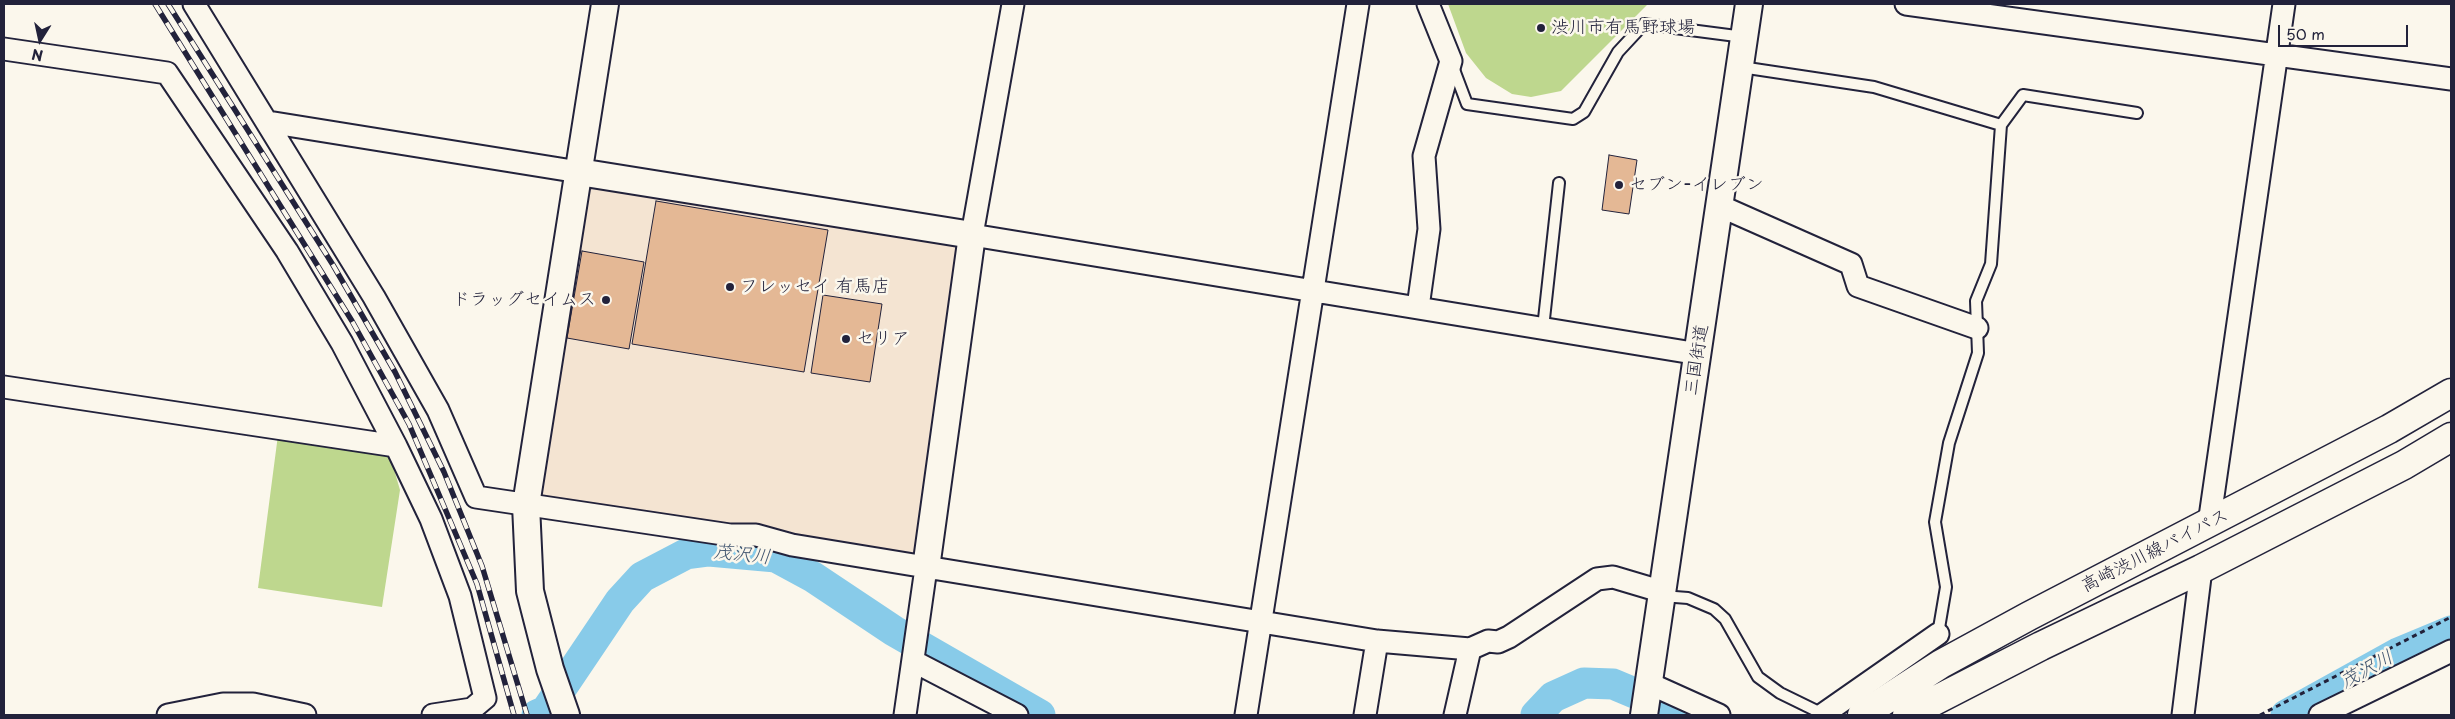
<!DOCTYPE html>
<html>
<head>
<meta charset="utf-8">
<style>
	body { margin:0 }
	#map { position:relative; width:2455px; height:719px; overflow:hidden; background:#fbf7ec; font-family:"Playpen Sans",sans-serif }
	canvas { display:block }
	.frame { position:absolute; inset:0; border:5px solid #22223b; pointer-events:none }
	.north { position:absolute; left:15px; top:15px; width:50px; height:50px; -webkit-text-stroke:4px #fbf7ec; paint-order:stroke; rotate:190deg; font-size:14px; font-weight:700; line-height:20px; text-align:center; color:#22223b }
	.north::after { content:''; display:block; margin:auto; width:18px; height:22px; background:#22223b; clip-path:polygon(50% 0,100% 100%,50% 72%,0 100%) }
	.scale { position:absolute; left:2278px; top:25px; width:130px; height:22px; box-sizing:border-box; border:2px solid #22223b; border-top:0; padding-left:6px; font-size:15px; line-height:18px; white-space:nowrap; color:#22223b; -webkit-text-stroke:4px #fbf7ec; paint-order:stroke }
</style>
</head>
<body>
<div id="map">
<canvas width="2455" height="719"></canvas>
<div class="frame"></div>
<div class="north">N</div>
<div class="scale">50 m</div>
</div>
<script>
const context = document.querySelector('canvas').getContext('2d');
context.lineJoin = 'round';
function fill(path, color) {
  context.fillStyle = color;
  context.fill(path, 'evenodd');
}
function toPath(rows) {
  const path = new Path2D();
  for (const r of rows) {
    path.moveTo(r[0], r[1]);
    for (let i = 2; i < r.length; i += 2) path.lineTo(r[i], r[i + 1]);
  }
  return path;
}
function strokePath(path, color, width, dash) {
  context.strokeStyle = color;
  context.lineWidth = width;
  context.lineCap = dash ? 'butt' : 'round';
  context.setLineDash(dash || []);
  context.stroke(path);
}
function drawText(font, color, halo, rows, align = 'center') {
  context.font = font + ' "Playpen Sans","Klee One",sans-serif';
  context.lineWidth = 5;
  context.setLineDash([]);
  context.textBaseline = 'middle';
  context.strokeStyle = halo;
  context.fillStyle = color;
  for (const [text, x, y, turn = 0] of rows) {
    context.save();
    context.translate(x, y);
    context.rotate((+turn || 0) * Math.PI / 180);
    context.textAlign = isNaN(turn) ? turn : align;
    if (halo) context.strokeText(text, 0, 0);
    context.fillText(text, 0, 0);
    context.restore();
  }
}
const built = toPath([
	[590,178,964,239,922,562,542,500]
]);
const green = toPath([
	[1448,4,1648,4,1561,91,1531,97,1512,94,1486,78,1466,53],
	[278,435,389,452,400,490,382,607,258,588]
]);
const river = toPath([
	[537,715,546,711,620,601,642,577,686,554,709,551,776,557,813,577,894,631,1040,715],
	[1536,715,1553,697,1584,683,1613,684,1687,715],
	[2286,715,2398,653,2451,631]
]);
const building = toPath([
	[1609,155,1637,160,1629,214,1602,210,1609,155],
	[656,201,828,230,804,372,632,344,656,201],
	[582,251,644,262,629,349,567,338,582,251],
	[823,295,882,304,870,382,811,373,823,295]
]);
const path = toPath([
	[2260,715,2451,617]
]);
const service = toPath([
	[1453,67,1467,104,1573,119,1584,112,1618,52,1644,24,1744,37],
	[1741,67,1874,87,2001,125,2023,95,2137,113],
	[1543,328,1559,183],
	[1662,596,1688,598,1714,609,1725,619,1758,677,1780,693,1823,714],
	[1938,634,1946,587,1935,522,1949,443,1978,353,1976,301,1991,264,2001,125]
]);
const minor = toPath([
	[194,4,374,297,438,410,476,497,730,535,756,535,792,545,1377,641,1470,649,1488,641,1498,642,1509,637,1597,579,1613,577,1660,591],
	[1013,4,972,235,1699,354],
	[1906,4,2451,79],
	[4,49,167,73,287,251,342,343,396,446,4,387],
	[268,122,579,172],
	[1720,206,1851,264,1858,286,1977,328],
	[1418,307,1429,229,1424,156,1451,61,1428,4],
	[396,446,431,519,460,596,485,698,472,709,433,715],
	[2209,524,2284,4],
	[913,661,1017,715],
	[1648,683,1719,715],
	[168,715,223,704,253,704,305,715],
	[905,715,926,568],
	[1246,715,1358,4],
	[1365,715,1377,641],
	[1455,715,1470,649],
	[1822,715,1938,634],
	[2183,715,2201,569],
	[2320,715,2451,651]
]);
const tertiary = toPath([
	[579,172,972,235,926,568],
	[566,715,550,669,530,591,526,505,605,4],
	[1644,715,1749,4]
]);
const primary = toPath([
	[1862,715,1941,664,2029,616,2389,429,2451,393],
	[1907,715,2041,646,2201,569,2404,465,2451,437]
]);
const rail = toPath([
	[155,4,352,321,409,424,477,584,514,715],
	[168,4,333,265,395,372,444,472,482,566,527,715]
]);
const markers = [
	[1541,28,5,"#22223b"],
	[1619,185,5,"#22223b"],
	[730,287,5,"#22223b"],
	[606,300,5,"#22223b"],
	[846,339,5,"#22223b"]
];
const poiNames = [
	["渋川市有馬野球場",1551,28],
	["セブン-イレブン",1629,185],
	["フレッセイ 有馬店",740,287],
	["ドラッグセイムス",596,300,"right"],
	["セリア",856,339]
];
const streetNames = [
	["三国街道",1697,360,-81],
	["高崎渋川線バイパス",2155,551,-27]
];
const waterNames = [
	["茂沢川",742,555,6],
	["茂沢川",2367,670,-29]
];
fill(built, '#f4e4d2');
fill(green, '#bed78e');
strokePath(river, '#88cbe9', 31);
fill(building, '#e4b895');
strokePath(building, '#22223b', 1);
strokePath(service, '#22223b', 14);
strokePath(minor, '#22223b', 25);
strokePath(tertiary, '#22223b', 30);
strokePath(primary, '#22223b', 31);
strokePath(path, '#22223b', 3, [5, 4]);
strokePath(service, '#fbf7ec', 10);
strokePath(minor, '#fbf7ec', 21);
strokePath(tertiary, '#fbf7ec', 26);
strokePath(primary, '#fbf7ec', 28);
strokePath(rail, '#22223b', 5.5);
strokePath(rail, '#fbf7ec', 4, [11]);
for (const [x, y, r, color] of markers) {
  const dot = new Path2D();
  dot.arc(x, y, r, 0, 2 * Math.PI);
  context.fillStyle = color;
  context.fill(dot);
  strokePath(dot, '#fbf7ec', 2);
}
drawText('18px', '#22223b', '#fbf7ec', poiNames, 'left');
drawText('18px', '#22223b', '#fbf7ec', streetNames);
drawText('italic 19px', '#41556f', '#fbf7ec', waterNames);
</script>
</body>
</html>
